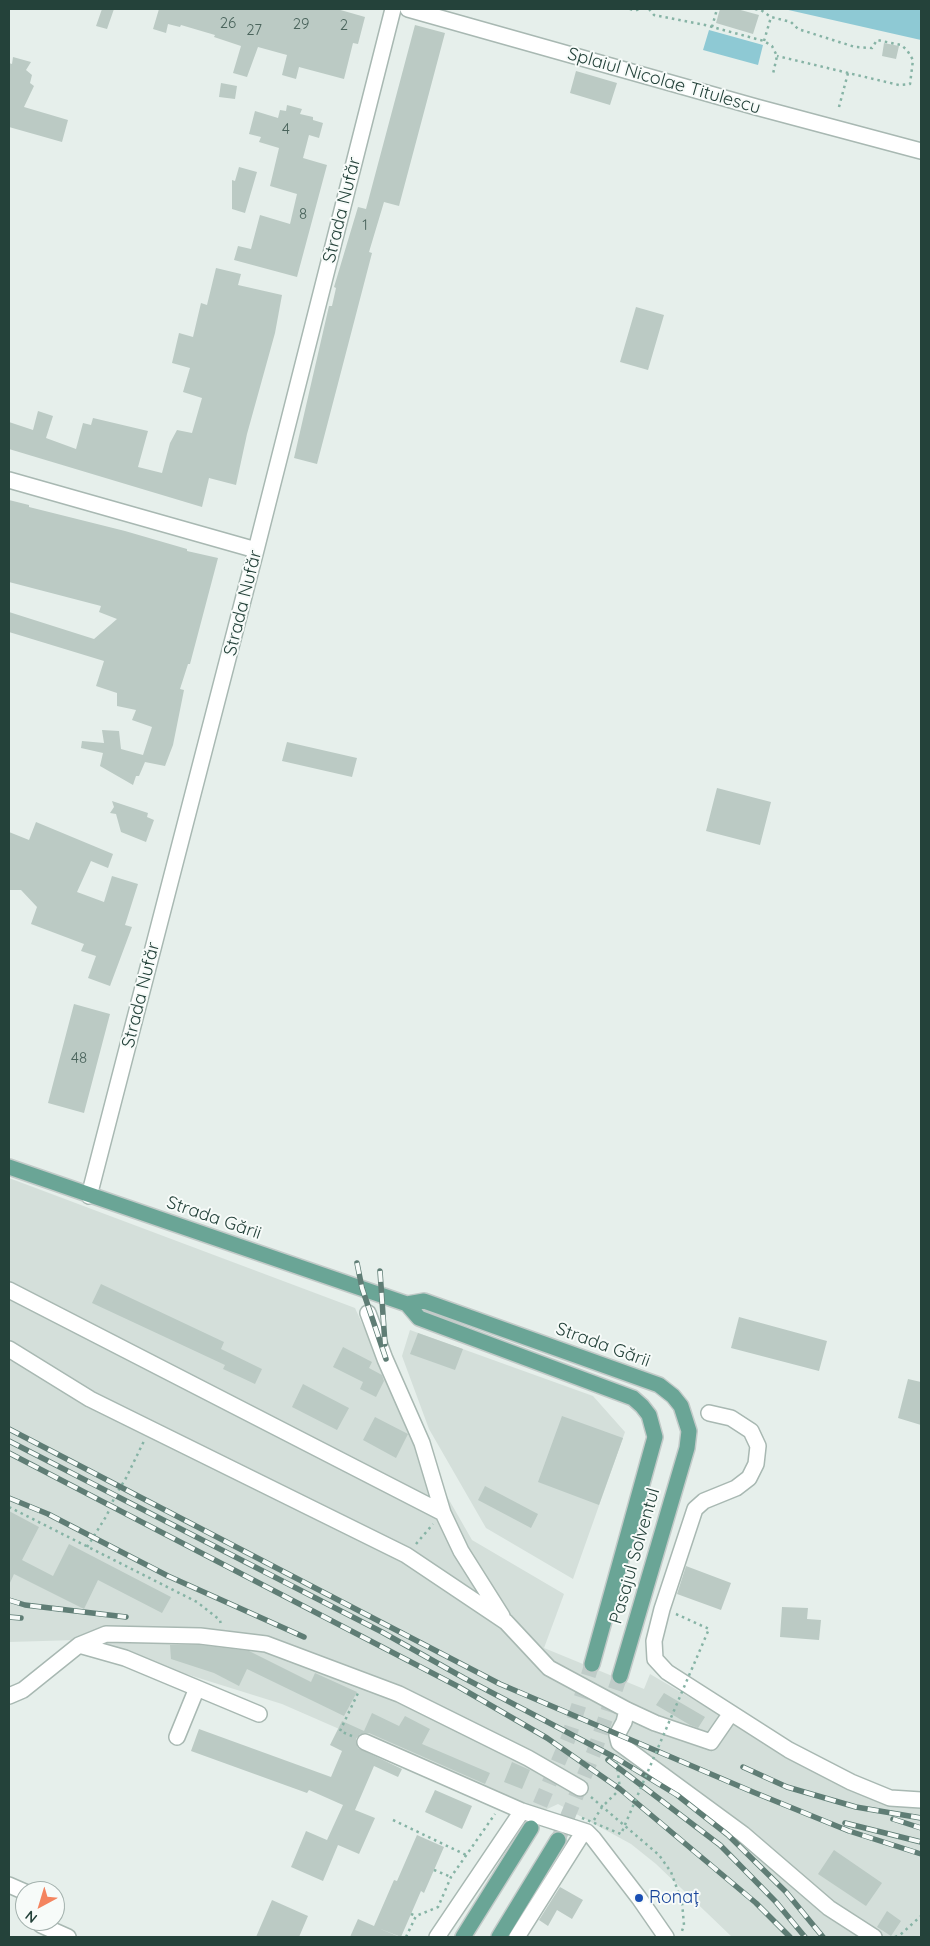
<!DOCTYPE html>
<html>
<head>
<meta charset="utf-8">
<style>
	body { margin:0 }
	#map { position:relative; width:930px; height:1946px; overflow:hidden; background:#e6efeb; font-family:Quicksand,sans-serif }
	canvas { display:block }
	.frame { position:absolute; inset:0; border:10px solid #24423a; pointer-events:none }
	.north { position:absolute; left:15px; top:1881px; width:50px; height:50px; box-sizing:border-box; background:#f7fbf9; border:1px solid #a3b1ad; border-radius:50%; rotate:219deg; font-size:14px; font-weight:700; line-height:20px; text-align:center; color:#24423a }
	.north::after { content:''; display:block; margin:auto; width:18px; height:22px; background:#f4845f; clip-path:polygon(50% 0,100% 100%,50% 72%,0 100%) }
</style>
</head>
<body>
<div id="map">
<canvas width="930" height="1946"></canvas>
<div class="frame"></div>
<div class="north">N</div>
</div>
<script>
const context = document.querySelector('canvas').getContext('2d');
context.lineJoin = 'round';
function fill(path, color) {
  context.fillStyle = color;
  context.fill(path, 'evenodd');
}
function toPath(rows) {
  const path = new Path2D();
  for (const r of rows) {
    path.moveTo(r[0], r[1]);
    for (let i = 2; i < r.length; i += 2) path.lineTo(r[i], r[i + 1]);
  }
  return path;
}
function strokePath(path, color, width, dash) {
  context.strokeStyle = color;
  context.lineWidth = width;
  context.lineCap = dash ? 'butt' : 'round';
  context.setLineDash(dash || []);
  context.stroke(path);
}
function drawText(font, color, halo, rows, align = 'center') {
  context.font = font + ' Quicksand,sans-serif';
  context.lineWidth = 4;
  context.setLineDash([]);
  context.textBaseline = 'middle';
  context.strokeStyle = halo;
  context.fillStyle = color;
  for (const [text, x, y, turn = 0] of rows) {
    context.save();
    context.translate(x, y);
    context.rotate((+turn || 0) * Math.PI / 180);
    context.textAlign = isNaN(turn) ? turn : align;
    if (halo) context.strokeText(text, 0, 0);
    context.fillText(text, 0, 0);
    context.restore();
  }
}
const built = toPath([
	[9,1178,355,1308,417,1444,472,1540,564,1594,544,1648,644,1689,650,1674,786,1754,871,1798,921,1808,921,1937,732,1937,656,1864,631,1844,558,1804,543,1811,424,1766,282,1704,77,1640,9,1642],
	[410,1330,593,1396,625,1432,573,1579,486,1528,429,1429,402,1356]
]);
const water = toPath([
	[784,9,921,9,921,40],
	[709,30,763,45,758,65,703,50]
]);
const building = toPath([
	[102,9,114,9,107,29,96,26],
	[159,9,337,9,365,17,358,44,353,43,344,79,299,67,296,79,282,75,287,55,258,47,247,77,233,73,241,46,214,37,215,35,181,25,180,27,168,24,166,33,153,29],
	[720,9,737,9,759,15,753,34,716,23],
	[415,25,445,33,399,206,384,202,369,252,372,253,317,464,294,458,329,306,332,306,336,288,334,287,358,207,366,209],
	[884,43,899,46,896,59,882,56],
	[13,57,31,62,26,70,32,75,30,83,34,86,24,107,68,120,62,142,9,127,9,63,12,64],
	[576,71,617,83,610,105,570,93],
	[221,83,237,86,235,99,219,97],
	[287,105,302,109,300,114,313,117,313,120,323,123,319,138,309,135,303,158,327,165,297,277,234,260,238,246,251,249,260,215,290,224,297,194,270,186,279,148,259,142,261,137,249,134,255,111,278,118,280,110,286,111],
	[239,167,257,172,245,213,232,209,232,180,235,181],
	[216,268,241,274,238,285,282,295,275,333,247,434,236,485,209,478,202,507,9,449,9,422,33,430,38,411,53,416,46,438,76,449,83,423,91,425,93,418,148,431,138,467,162,473,170,443,177,430,192,433,202,398,183,392,190,368,172,363,179,333,193,337,201,303,207,305],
	[636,307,664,315,648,370,620,362],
	[9,500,29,505,29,507,125,531,187,549,187,551,218,558,190,664,188,664,180,689,184,690,173,745,165,766,145,762,139,776,136,776,133,785,100,766,103,753,81,748,82,741,104,743,102,730,119,731,121,749,143,755,152,727,132,720,136,710,117,706,117,693,96,686,104,661,9,632,9,612,94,639,117,619,99,612,101,606,9,582],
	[287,742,357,758,352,777,282,761],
	[717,788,771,802,760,845,706,831],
	[112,801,148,813,147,817,154,820,146,842,121,832,116,814,110,813,114,807],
	[36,822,113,854,108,868,91,861,77,892,104,902,112,876,138,884,125,925,132,927,110,986,88,978,96,956,81,951,84,944,31,924,37,907,21,890,9,890,9,832,29,840],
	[74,1004,110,1014,84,1113,48,1103],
	[101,1284,224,1342,221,1349,262,1369,255,1384,223,1369,225,1365,92,1303],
	[739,1317,827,1341,819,1371,731,1348],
	[418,1333,463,1349,455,1370,410,1354],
	[343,1347,372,1362,369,1368,382,1375,384,1381,376,1397,360,1389,363,1382,333,1367],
	[908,1379,921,1382,921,1425,898,1418],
	[303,1384,349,1408,337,1430,292,1407],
	[562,1416,623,1438,599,1505,538,1482],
	[375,1417,408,1434,396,1458,363,1440],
	[485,1486,538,1514,531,1528,478,1500],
	[9,1511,39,1527,22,1560,53,1576,69,1544,171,1597,162,1613,98,1580,84,1609,14,1574,9,1585],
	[686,1566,731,1583,721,1610,677,1594],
	[782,1607,808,1608,807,1619,821,1620,819,1640,780,1637],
	[170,1645,199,1645,249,1651,311,1682,315,1673,357,1692,344,1716,247,1669,239,1686,214,1673,171,1659],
	[664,1693,705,1717,698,1728,690,1725,656,1705],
	[372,1713,399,1726,405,1716,430,1729,422,1744,490,1773,485,1784,369,1733,360,1734,356,1739,358,1748,402,1769,398,1777,374,1766,355,1810,375,1818,359,1854,338,1845,323,1881,291,1867,306,1831,327,1840,343,1805,309,1790,307,1793,191,1751,199,1729,331,1777,342,1751,330,1745,342,1721,364,1731],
	[512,1762,530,1770,522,1789,504,1782],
	[435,1790,472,1806,462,1829,425,1812],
	[417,1835,444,1847,424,1893,421,1891,401,1937,378,1928,400,1937,350,1937,358,1919,374,1926,394,1880,397,1881],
	[834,1850,882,1883,866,1906,818,1874],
	[560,1887,583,1900,572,1919,557,1910,548,1926,539,1920],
	[272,1900,308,1916,299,1937,256,1937],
	[887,1911,901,1921,891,1936,877,1927]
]);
const majorTunnel = toPath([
	[531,1826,568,1739,592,1664],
	[558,1840,594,1752,620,1676]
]);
const path = toPath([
	[630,9,635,11,639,9],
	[649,9,654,15,705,25,764,41,772,46,777,56,773,74],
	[755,9,761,10,771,17,791,22,798,29,855,47,872,48,877,40,901,45,907,50,913,60,910,84,899,85,777,56],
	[712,27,717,9],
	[764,41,771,17],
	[839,107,848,73],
	[9,1507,197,1602,220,1620,221,1625],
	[416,1544,433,1524],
	[87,1547,107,1515,115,1496,126,1478,144,1441],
	[676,1614,709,1629],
	[352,1736,340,1731,358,1693],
	[591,1797,659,1855,671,1872,682,1902,684,1925,681,1934],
	[393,1820,466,1855],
	[594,1820,602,1807,620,1789,616,1758],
	[434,1870,451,1877],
	[411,1914,416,1916],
	[406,1937,416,1916,438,1907,451,1877,495,1814],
	[895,1937,900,1935,921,1916]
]);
const minor = toPath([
	[408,9,756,107,921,151],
	[9,480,256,550],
	[89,1196,256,550,393,9],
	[9,1290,443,1513],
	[368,1313,385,1359,422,1443,443,1513,461,1551,502,1616],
	[9,1349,90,1399,406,1555,506,1622,549,1668,627,1710,655,1723,711,1742,731,1713],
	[709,1413,731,1418,751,1431,758,1446,756,1464,749,1478,736,1488,704,1501,695,1509,662,1609,654,1641,655,1659,667,1672,789,1750,851,1782,890,1798,921,1800],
	[79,1645,125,1658,259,1714],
	[9,1696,23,1690,79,1645,106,1634,200,1636,266,1644,399,1694,528,1758,580,1788],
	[627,1710,624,1722,617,1735,619,1743,743,1834,829,1908,874,1937],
	[177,1737,197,1688],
	[365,1742,522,1811,587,1832,593,1838,639,1898,666,1937],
	[9,1885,25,1892],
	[41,1925,68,1937],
	[437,1937,522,1811],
	[517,1937,584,1831]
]);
const major = toPath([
	[9,1167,407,1304,419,1318,633,1398,642,1406,649,1415,655,1437,592,1664],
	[407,1304,424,1301,659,1385,673,1396,681,1406,689,1431,687,1448,620,1676],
	[463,1937,531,1828],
	[499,1937,558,1840]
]);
const rail = toPath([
	[357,1263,362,1288,386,1359],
	[380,1271,385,1344],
	[9,1429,500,1684,753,1792,849,1831,921,1854],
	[9,1441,382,1632,464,1678,616,1758,677,1795,728,1835,786,1892,823,1937],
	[9,1453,459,1687,547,1738,620,1789,756,1903,790,1937],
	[9,1498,48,1514,168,1576,304,1637],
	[9,1600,25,1605,126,1617],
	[9,1617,21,1618],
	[608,1760,720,1845,776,1902,805,1937],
	[743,1767,787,1787,856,1807,921,1818],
	[893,1819,921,1828],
	[845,1823,921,1842]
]);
const pathBridge = toPath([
	[582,1818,621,1834,709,1629]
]);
const markers = [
	[639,1898,5,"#1a4fb4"]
];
const numberNames = [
	["26",228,23],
	["29",301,24],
	["2",344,25],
	["27",254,30],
	["4",286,129],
	["8",303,214],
	["1",365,225],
	["48",79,1058]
];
const streetNames = [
	["Splaiul Nicolae Titulescu",664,81,16],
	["Strada Nufăr",342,210,-76],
	["Strada Nufăr",243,603,-76],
	["Strada Nufăr",141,995,-76],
	["Strada Gării",214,1218,19],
	["Strada Gării",603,1345,20],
	["Pasajul Solventul",635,1556,-74]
];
const transitNames = [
	["Ronaț",649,1898]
];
fill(built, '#d4dfda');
fill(water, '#8ec9d4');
fill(building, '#bbcac4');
strokePath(majorTunnel, '#bfccc8', 15, [15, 8]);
strokePath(minor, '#a8b8b2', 18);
strokePath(major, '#c2cac8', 18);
strokePath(path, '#86b3a5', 2.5, [2.5, 4]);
strokePath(minor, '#fff', 15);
strokePath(major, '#6aa596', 15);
strokePath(rail, '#5f7d75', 5.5);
strokePath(rail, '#f7fbf9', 4, [11]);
strokePath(pathBridge, '#86b3a5', 2.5, [2.5, 4]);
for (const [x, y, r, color] of markers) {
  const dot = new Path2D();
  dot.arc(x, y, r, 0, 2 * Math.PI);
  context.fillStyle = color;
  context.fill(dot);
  strokePath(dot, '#f7fbf9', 2);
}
drawText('15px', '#4a645c', null, numberNames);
drawText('18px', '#24423a', '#f7fbf9', streetNames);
drawText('18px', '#164399', '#f7fbf9', transitNames, 'left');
</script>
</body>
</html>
